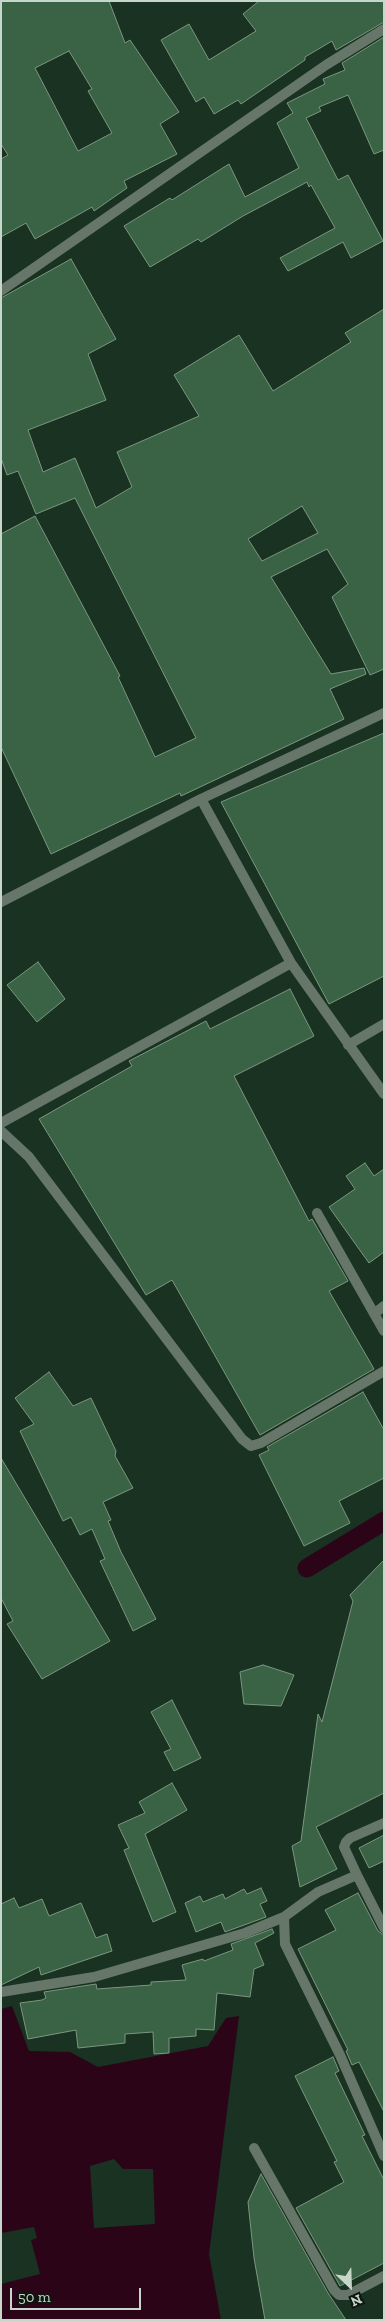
<!DOCTYPE html>
<html>
<head>
<meta charset="utf-8">
<style>
	body { margin:0 }
	#map { position:relative; width:385px; height:2321px; overflow:hidden; background:#1a3221; font-family:"Zilla Slab",serif }
	canvas { display:block }
	.frame { position:absolute; inset:0; border:2px solid #c7d6ca; pointer-events:none }
	.north { position:absolute; left:325px; top:2261px; width:50px; height:50px; -webkit-text-stroke:4px #0d170f; paint-order:stroke; rotate:156deg; font-size:14px; font-weight:700; line-height:20px; text-align:center; color:#c7d6ca }
	.north::after { content:''; display:block; margin:auto; width:18px; height:22px; background:#c7d6ca; clip-path:polygon(50% 0,100% 100%,50% 72%,0 100%) }
	.scale { position:absolute; left:10px; top:2288px; width:131px; height:22px; box-sizing:border-box; border:2px solid #c7d6ca; border-top:0; padding-left:6px; font-size:15px; line-height:18px; white-space:nowrap; color:#c7d6ca; -webkit-text-stroke:4px #0d170f; paint-order:stroke }
</style>
</head>
<body>
<div id="map">
<canvas width="385" height="2321"></canvas>
<div class="frame"></div>
<div class="north">N</div>
<div class="scale">50 m</div>
</div>
<script>
const context = document.querySelector('canvas').getContext('2d');
context.lineJoin = 'round';
function fill(path, color) {
  context.fillStyle = color;
  context.fill(path, 'evenodd');
}
function toPath(rows) {
  const path = new Path2D();
  for (const r of rows) {
    path.moveTo(r[0], r[1]);
    for (let i = 2; i < r.length; i += 2) path.lineTo(r[i], r[i + 1]);
  }
  return path;
}
function strokePath(path, color, width, dash) {
  context.strokeStyle = color;
  context.lineWidth = width;
  context.lineCap = dash ? 'butt' : 'round';
  context.setLineDash(dash || []);
  context.stroke(path);
}
const water = toPath([
	[12,2006,29,2051,70,2052,98,2067,208,2046,226,2018,239,2016,209,2254,221,2320,1,2320,1,2284,40,2274,31,2240,37,2238,34,2227,1,2233,1,2009],
	[114,2159,123,2169,153,2169,155,2224,94,2228,90,2166]
]);
const canal = toPath([
	[307,1568,384,1521]
]);
const building = toPath([
	[1,1,109,1,125,43,130,40,179,112,160,124,177,154,124,181,127,188,94,211,92,207,35,239,26,223,1,237,1,159,8,155,1,144,1,1],
	[69,51,92,89,88,91,112,133,78,151,35,68,69,51],
	[259,1,384,1,384,22,336,50,332,41,305,57,305,60,241,104,238,100,214,114,204,97,196,102,161,40,189,24,209,60,256,31,243,14,259,1],
	[384,37,384,150,374,154,348,95,319,107,321,111,306,118,338,180,348,175,383,241,351,258,343,242,288,271,280,258,335,228,311,185,309,187,307,182,243,216,201,242,198,239,150,267,124,226,170,198,172,200,229,164,245,197,299,168,277,123,293,113,287,103,325,84,323,79,345,70,342,63,384,37],
	[71,259,116,339,88,354,106,400,28,430,43,472,75,458,96,508,132,487,117,452,199,416,174,375,239,335,273,391,351,342,345,333,384,309,384,669,370,675,332,597,348,584,327,549,271,577,331,674,364,668,366,674,330,689,344,719,181,796,180,793,51,854,1,747,1,534,35,516,120,676,118,677,155,757,196,738,75,498,36,514,18,471,7,475,1,458,1,298,71,259],
	[302,506,318,533,262,561,248,539,302,506],
	[384,733,384,976,329,1004,221,802,384,733],
	[38,962,65,999,37,1022,7,985,38,962],
	[290,989,314,1036,234,1076,309,1221,312,1219,348,1281,329,1291,374,1369,260,1435,172,1280,146,1295,39,1119,132,1066,129,1061,206,1021,210,1029,290,989],
	[365,1163,374,1176,384,1169,384,1252,369,1263,329,1207,355,1189,346,1176,365,1163],
	[49,1372,73,1406,91,1398,116,1451,115,1456,133,1488,103,1502,111,1520,108,1521,121,1552,156,1619,133,1631,100,1561,105,1559,92,1529,80,1535,71,1517,63,1521,20,1431,34,1424,15,1398,49,1372],
	[363,1392,384,1430,384,1478,339,1501,350,1523,304,1546,259,1455,269,1450,267,1447,363,1392],
	[1,1458,110,1641,42,1679,7,1624,13,1621,1,1598,1,1458],
	[384,1560,384,1793,316,1827,337,1869,300,1887,292,1846,301,1841,318,1714,322,1722,353,1601,350,1595,384,1560],
	[263,1665,294,1675,281,1706,244,1704,240,1672,263,1665],
	[172,1700,201,1758,174,1771,164,1752,171,1749,151,1712,172,1700],
	[172,1783,187,1810,145,1834,176,1912,153,1922,124,1850,129,1848,118,1825,145,1813,139,1802,172,1783],
	[384,1835,384,1861,369,1868,359,1848,384,1835],
	[261,1888,267,1901,260,1904,266,1917,225,1932,221,1922,196,1932,185,1903,200,1896,203,1902,223,1894,225,1899,244,1889,247,1894,261,1888],
	[358,1893,378,1931,384,1935,384,2112,359,2062,352,2065,346,2051,348,2050,298,1949,336,1930,325,1910,358,1893],
	[14,1898,19,1908,42,1899,49,1916,81,1903,96,1938,107,1934,112,1951,41,1975,39,1967,1,1985,1,1904,14,1898],
	[272,1929,274,1933,255,1943,264,1965,254,1969,250,1997,217,1993,214,2030,196,2029,196,2036,169,2038,169,2053,154,2054,153,2032,125,2034,125,2043,78,2048,76,2030,28,2039,20,2003,42,2000,46,1998,44,1992,96,1984,97,1989,151,1985,151,1982,186,1980,182,1965,203,1959,204,1961,233,1950,231,1944,272,1929],
	[333,2057,339,2071,335,2073,365,2135,362,2136,384,2180,384,2263,340,2286,296,2208,344,2182,334,2162,337,2161,295,2076,333,2057],
	[261,2174,328,2293,346,2320,265,2320,254,2258,248,2202,261,2174]
]);
const minor = toPath([
	[1,291,326,65,384,29],
	[201,799,291,963,384,1094],
	[1,902,201,799,384,713],
	[348,1045,384,1024],
	[1,1123,291,963],
	[1,1131,29,1157,242,1439,251,1446,261,1443,384,1371],
	[317,1213,384,1331],
	[374,1314,384,1306],
	[357,1875,384,1928],
	[284,1917,285,1944,340,2055,384,2156],
	[1,1992,94,1977,245,1933,284,1917,318,1892,357,1875,344,1847,346,1842,350,1838,384,1823],
	[254,2148,334,2290,339,2295,348,2295,384,2276]
]);
fill(water, '#2b0517');
strokePath(canal, '#2b0517', 19);
fill(building, '#3a6244');
strokePath(building, '#7c9781', 1);
strokePath(minor, '#667769', 10);
</script>
</body>
</html>
